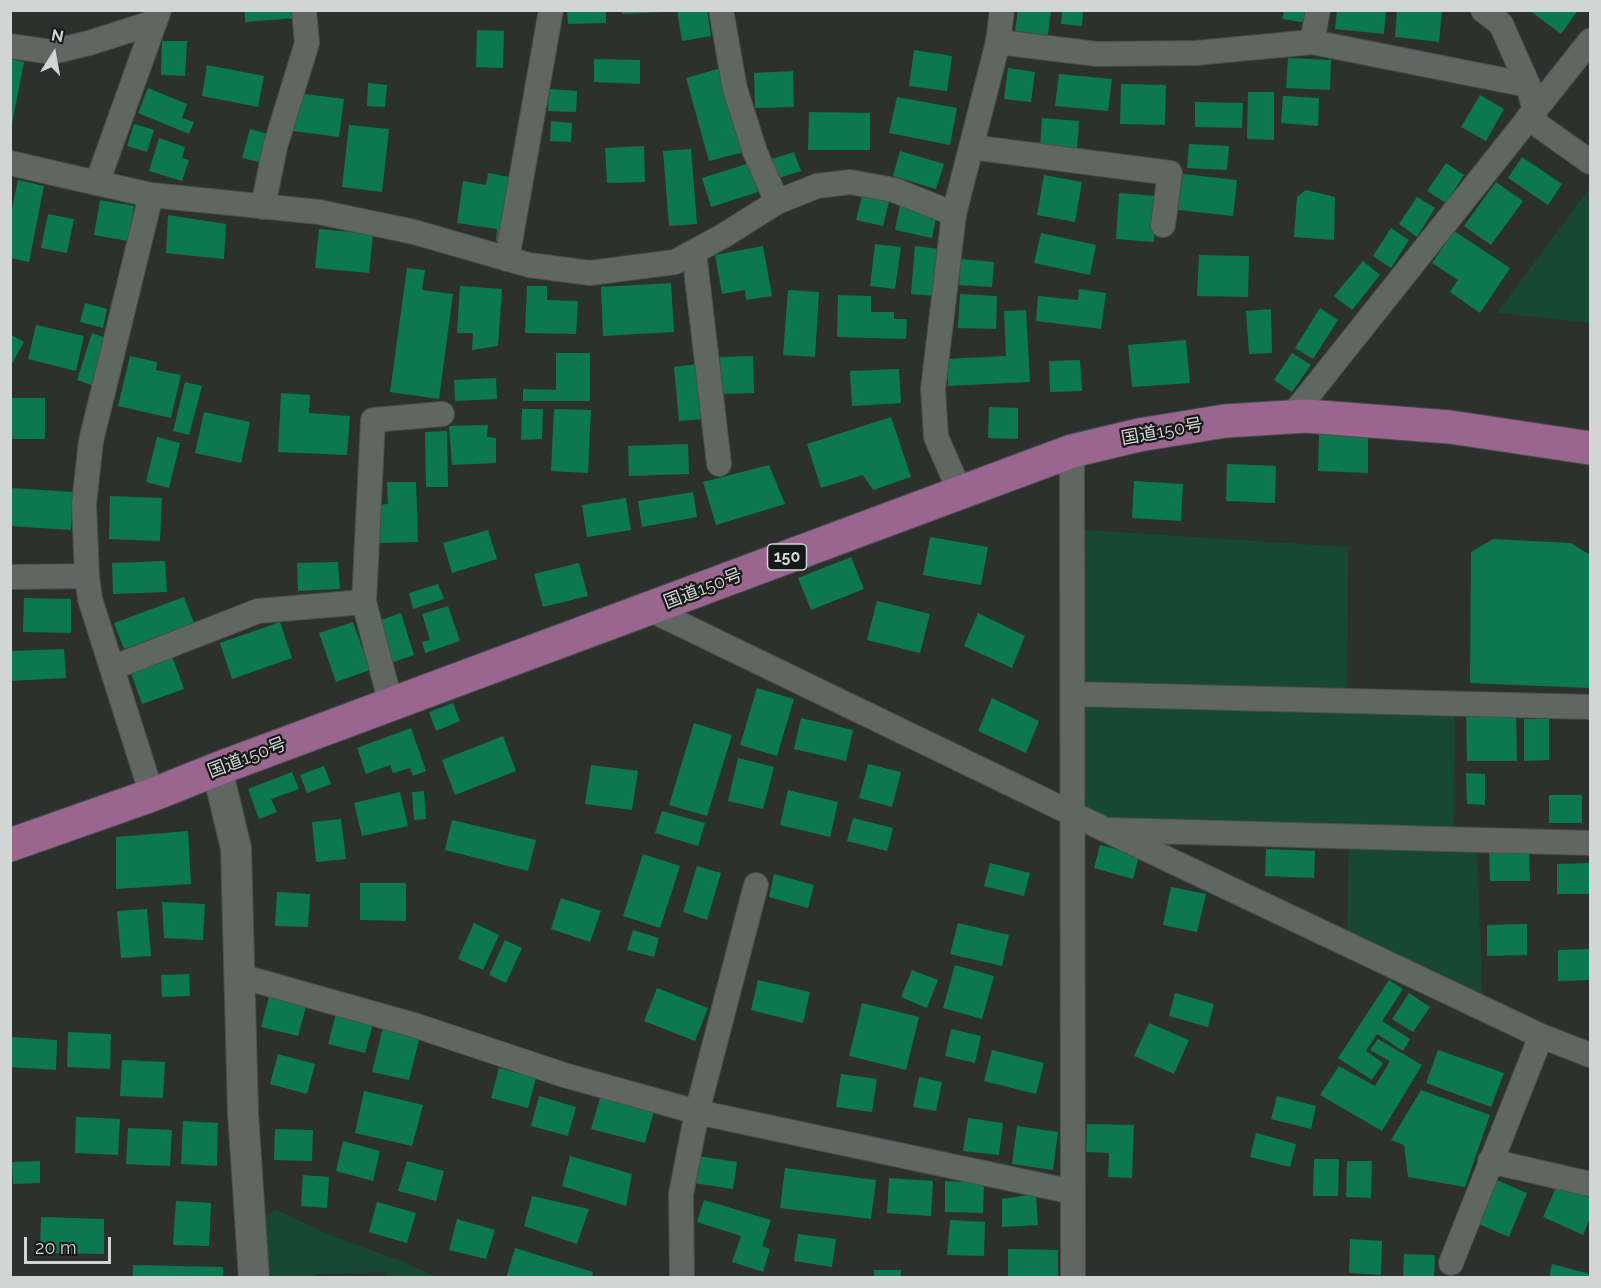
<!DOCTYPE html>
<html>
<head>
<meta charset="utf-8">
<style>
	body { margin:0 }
	#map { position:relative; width:1601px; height:1288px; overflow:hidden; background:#2c312e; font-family:Raleway,sans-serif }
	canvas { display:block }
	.frame { position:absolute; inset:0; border:12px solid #d1d5d3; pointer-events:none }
	.north { position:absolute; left:24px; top:24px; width:60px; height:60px; -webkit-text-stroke:4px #161917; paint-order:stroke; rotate:11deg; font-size:16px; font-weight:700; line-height:24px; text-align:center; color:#d1d5d3 }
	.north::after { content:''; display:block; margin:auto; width:21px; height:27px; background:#d1d5d3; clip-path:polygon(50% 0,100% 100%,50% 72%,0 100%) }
	.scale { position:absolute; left:24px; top:1237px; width:87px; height:27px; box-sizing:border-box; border:3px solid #d1d5d3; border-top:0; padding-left:8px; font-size:18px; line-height:21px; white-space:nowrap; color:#d1d5d3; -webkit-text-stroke:4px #161917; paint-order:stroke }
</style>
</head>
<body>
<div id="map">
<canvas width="1601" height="1288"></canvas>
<div class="frame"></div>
<div class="north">N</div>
<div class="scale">20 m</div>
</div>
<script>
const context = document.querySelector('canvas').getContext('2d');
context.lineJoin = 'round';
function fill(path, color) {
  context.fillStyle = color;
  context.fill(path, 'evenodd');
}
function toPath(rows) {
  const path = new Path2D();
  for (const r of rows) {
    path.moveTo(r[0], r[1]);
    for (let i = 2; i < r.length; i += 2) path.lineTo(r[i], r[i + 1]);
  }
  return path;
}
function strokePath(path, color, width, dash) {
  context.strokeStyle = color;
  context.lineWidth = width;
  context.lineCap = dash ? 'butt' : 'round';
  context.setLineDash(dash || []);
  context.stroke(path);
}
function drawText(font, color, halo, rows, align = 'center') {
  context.font = font + ' Raleway,"Noto Sans JP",sans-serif';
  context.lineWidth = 4.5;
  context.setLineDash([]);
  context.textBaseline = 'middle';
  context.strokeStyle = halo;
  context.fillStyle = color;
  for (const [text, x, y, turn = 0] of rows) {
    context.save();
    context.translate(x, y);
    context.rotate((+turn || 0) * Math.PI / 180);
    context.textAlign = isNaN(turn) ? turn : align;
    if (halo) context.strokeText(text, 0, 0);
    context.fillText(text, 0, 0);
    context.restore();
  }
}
const green = toPath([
	[1590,188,1590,323,1497,313],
	[1072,529,1348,547,1347,700,1455,703,1453,839,1476,840,1483,1008,1347,944,1349,836,1104,829,1073,814],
	[277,1210,330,1235,401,1261,437,1277,387,1277,384,1272,317,1274,316,1278,253,1277,250,1223]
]);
const building = toPath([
	[245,10,295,10,296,18,245,22],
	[567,10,606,10,606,23,568,24],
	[622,10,663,10,663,12,622,14],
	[677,10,707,10,711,36,682,41],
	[1018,10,1051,10,1048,35,1015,31],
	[1062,10,1083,10,1082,26,1061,24],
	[1284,10,1310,10,1308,23,1282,19],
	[1337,10,1386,10,1384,34,1335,29],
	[1397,10,1442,10,1439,42,1395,37],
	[1529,10,1578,10,1561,34],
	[477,30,504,31,503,68,476,67],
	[162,41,187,41,185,76,161,75],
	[914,50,952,56,947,91,909,86],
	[1288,58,1331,60,1330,90,1286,88],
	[10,59,24,62,12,124,10,124],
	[594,59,640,60,640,84,594,82],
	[207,65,264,76,258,107,202,96],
	[721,68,744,152,709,161,686,78],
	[1008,68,1035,72,1031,102,1004,99],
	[793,71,794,107,755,108,754,73],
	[1059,74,1112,79,1108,111,1055,106],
	[368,83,387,85,385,107,367,106],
	[1121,84,1166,85,1165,125,1120,124],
	[148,88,187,104,182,118,194,122,189,134,138,113],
	[549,89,577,91,576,112,548,111],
	[1248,92,1274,92,1274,140,1247,139],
	[298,93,344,99,339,137,293,131],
	[1480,95,1504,109,1486,141,1461,127],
	[1283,96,1319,98,1318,126,1281,123],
	[897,97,957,108,950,145,889,133],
	[1195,102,1243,103,1242,128,1195,127],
	[809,112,870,113,870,150,808,150],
	[1042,118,1079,121,1077,151,1040,148],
	[551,121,572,123,571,142,550,141],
	[134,124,154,130,147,152,127,146],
	[349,125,389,129,382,192,342,187],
	[250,129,271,135,263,163,242,158],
	[159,138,185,147,182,158,189,160,182,181,149,171],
	[1189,144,1229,146,1227,170,1187,168],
	[644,146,645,182,607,183,605,148],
	[691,149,697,224,669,226,663,151],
	[900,151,944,164,936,189,893,176],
	[794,152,801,171,779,178,772,159],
	[1522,157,1562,184,1548,205,1508,178],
	[750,163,758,192,711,207,702,178],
	[1446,163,1464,175,1446,203,1427,191],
	[488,173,515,178,505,242,496,241,497,229,457,223,463,181,486,185],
	[1183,174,1237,180,1233,216,1178,210],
	[1044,175,1082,182,1075,222,1037,215],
	[18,180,44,186,29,262,10,258,10,217],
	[1496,182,1523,201,1491,245,1464,226],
	[1306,190,1335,197,1334,240,1294,237,1297,197],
	[1119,193,1157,196,1154,242,1116,239],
	[862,196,889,202,883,226,856,220],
	[1417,197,1435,208,1417,237,1399,224],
	[100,200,134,206,128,241,94,235],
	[900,205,937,213,932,238,895,230],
	[48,214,74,219,67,253,41,248],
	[168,215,226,224,224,259,166,253],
	[1391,228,1409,240,1391,268,1373,256],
	[319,229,373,234,369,273,315,268],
	[1454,231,1510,268,1480,313,1450,292,1458,280,1432,263],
	[1041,233,1096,245,1090,275,1034,263],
	[875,244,901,247,895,289,870,286],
	[763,246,772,296,746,300,745,290,722,294,715,255],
	[915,246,940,249,935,296,911,294],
	[1199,255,1249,256,1248,297,1197,296],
	[961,259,994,262,992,287,959,285],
	[1363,261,1380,275,1352,310,1334,296],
	[407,268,425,270,422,290,453,294,439,399,390,392],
	[671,283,674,332,603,336,601,287],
	[460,286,502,289,498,346,472,350,473,333,457,333],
	[527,286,547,286,547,300,578,301,576,334,525,333],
	[1079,289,1106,293,1101,329,1036,321,1038,296,1078,300],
	[788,290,819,292,815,357,783,355],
	[960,294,997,296,996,329,958,328],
	[838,295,871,296,871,312,894,312,894,319,907,319,906,339,837,337],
	[85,303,107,309,103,328,80,322],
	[1320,308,1338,320,1313,359,1295,348],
	[1271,309,1272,353,1249,354,1246,311],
	[1026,310,1030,382,948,386,947,359,1006,356,1004,311],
	[36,325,84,336,76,371,28,359],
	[92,333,109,339,94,386,77,380],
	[10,334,24,342,10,367],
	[1186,340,1190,383,1132,387,1128,345],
	[556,353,590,353,590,401,523,401,523,389,556,390],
	[1292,353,1311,365,1292,392,1274,380],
	[130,356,157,362,156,370,181,375,171,418,118,406],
	[753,356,754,393,721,394,720,357],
	[1080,360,1082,391,1050,392,1049,361],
	[699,364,705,419,679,421,674,367],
	[899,369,901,403,852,406,850,371],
	[496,378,497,399,455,401,454,380],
	[185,382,202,386,189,435,173,431],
	[281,393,310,395,309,413,350,416,347,455,278,452],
	[10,398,45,398,45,439,10,439],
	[989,407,1018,408,1018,439,988,438],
	[522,409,543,409,542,439,521,440],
	[554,409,591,410,588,473,551,471],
	[204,412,250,422,241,463,195,453],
	[891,417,911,477,873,490,863,475,821,488,807,444],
	[488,425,487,437,496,438,496,463,452,465,449,426],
	[447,431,448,487,426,487,425,432],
	[1319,434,1368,436,1368,473,1318,471],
	[157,437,180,443,169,488,146,482],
	[688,444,689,474,629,476,628,446],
	[1227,464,1276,466,1275,503,1226,501],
	[769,465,785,504,716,525,703,482],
	[1134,481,1183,484,1181,521,1132,518],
	[387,482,416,482,418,542,378,543,378,505,388,504],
	[10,488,73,492,71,530,10,526],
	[693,492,697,517,642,527,638,501],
	[110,496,162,498,160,541,109,539],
	[626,498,631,530,587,537,582,505],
	[488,530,497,559,452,573,443,543],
	[930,537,988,547,981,585,923,575],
	[1493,539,1571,543,1590,555,1590,688,1470,683,1471,552],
	[851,557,864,589,811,610,798,578],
	[165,561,167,592,113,594,112,563],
	[338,562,340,589,298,591,297,563],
	[579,563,588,596,543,607,534,574],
	[438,584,444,599,413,609,409,593],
	[184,597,194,623,124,649,114,623],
	[24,598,71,599,71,633,23,632],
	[877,601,930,614,920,653,867,640],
	[448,606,460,641,425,653,422,642,430,640,422,614],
	[401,613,414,655,391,663,378,621],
	[978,613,1025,636,1012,668,964,646],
	[280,622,292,658,232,679,220,643],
	[353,622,370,670,336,682,319,633],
	[64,649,66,678,10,681,10,651],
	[172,656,184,689,142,704,130,670],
	[757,688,794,699,777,756,740,745],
	[992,698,1039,721,1026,753,978,731],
	[453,703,460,721,436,731,429,712],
	[1516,708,1517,761,1467,761,1466,709],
	[801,718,853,730,846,761,794,749],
	[1524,719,1549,719,1549,760,1524,761],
	[694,723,732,735,707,816,669,805],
	[411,728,426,771,413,776,410,768,393,773,390,765,366,774,357,748],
	[503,736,516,771,455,795,442,760],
	[738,758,774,767,763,809,728,801],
	[868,764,901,772,892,807,859,798],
	[591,765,638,771,632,810,585,804],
	[324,766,331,784,307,793,300,775],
	[292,772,299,789,271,799,277,812,259,819,248,789],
	[1466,773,1485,774,1485,805,1467,804],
	[788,790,838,802,830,837,780,825],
	[424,791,426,819,414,820,412,792],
	[400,792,408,826,362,836,354,803],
	[1549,795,1582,795,1582,823,1549,823],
	[662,811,705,823,698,846,655,833],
	[853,818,893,828,887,851,847,841],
	[341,819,346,859,316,862,312,822],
	[452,820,536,840,528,871,445,850],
	[188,831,191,884,116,889,116,837],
	[1100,845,1139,855,1133,879,1094,868],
	[1266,849,1315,851,1314,878,1265,876],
	[1529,850,1530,881,1490,881,1489,851],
	[643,854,680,866,660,928,623,916],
	[990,863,1030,873,1024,896,984,886],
	[1590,863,1590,894,1557,894,1557,864],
	[697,866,721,873,707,920,683,912],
	[774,874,814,885,808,908,769,897],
	[360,883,406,883,406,921,360,920],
	[1171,887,1206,894,1197,932,1163,925],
	[277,892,310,894,308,927,275,926],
	[561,898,601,911,590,942,551,929],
	[162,902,205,904,203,940,164,938],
	[147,909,151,956,121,958,117,911],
	[474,923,499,935,483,970,458,959],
	[958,923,1009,935,1002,966,950,954],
	[1527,924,1527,955,1487,956,1487,925],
	[633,930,659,938,654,957,627,950],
	[505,940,522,948,506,983,489,975],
	[1590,949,1590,980,1558,981,1558,950],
	[955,965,994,976,982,1019,943,1008],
	[912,970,938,980,927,1008,901,997],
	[189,974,190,996,162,997,161,975],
	[758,980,810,992,803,1023,751,1010],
	[1389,980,1403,989,1382,1021,1410,1039,1403,1051,1377,1034,1366,1051,1383,1063,1372,1080,1338,1058],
	[657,988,708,1008,695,1041,644,1021],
	[1175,993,1214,1004,1208,1027,1169,1016],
	[1409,993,1430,1007,1413,1032,1392,1019],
	[269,997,306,1007,298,1036,261,1027],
	[862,1003,919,1017,906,1070,849,1056],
	[336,1014,373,1024,365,1053,328,1044],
	[1149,1023,1189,1040,1174,1074,1134,1056],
	[383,1027,420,1036,409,1080,372,1072],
	[951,1029,981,1036,975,1063,945,1056],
	[68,1032,111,1034,110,1069,67,1067],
	[10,1037,57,1040,56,1070,10,1067],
	[1378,1039,1422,1065,1382,1131,1320,1095,1339,1066,1375,1086,1390,1061,1370,1050],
	[992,1050,1044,1063,1036,1094,984,1081],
	[1438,1050,1504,1073,1491,1107,1426,1083],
	[278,1054,315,1064,307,1094,270,1084],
	[122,1060,165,1062,163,1098,120,1096],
	[499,1068,536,1078,528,1108,491,1098],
	[841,1074,877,1079,872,1112,836,1107],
	[919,1077,942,1082,936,1111,913,1107],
	[1421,1090,1490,1115,1465,1187,1408,1177,1404,1145,1391,1140],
	[364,1091,423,1105,412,1146,355,1133],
	[539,1096,576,1107,568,1136,531,1126],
	[1277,1096,1316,1106,1311,1129,1271,1119],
	[600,1098,654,1111,645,1143,591,1129],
	[76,1117,120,1119,118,1155,75,1153],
	[968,1118,1003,1123,999,1155,963,1151],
	[183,1121,218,1123,217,1166,181,1164],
	[1087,1124,1134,1125,1132,1178,1108,1177,1109,1153,1086,1152],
	[1017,1126,1058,1132,1053,1170,1012,1164],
	[128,1128,172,1130,170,1166,126,1164],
	[275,1129,313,1130,312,1161,274,1160],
	[1256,1133,1296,1144,1290,1167,1250,1157],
	[343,1141,380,1151,373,1181,336,1171],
	[570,1156,632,1174,626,1206,562,1186],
	[698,1156,737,1162,733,1189,694,1183],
	[1314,1159,1339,1159,1338,1196,1313,1196],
	[40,1161,40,1183,13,1184,12,1162],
	[407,1161,444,1171,436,1201,398,1191],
	[1347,1161,1372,1161,1371,1198,1346,1197],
	[785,1168,876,1180,871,1219,780,1208],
	[303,1175,329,1177,327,1208,301,1206],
	[889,1178,933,1181,931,1216,887,1213],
	[1497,1180,1527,1193,1509,1237,1479,1224],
	[945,1181,984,1183,983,1213,945,1212],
	[1558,1183,1590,1198,1590,1218,1583,1235,1543,1217],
	[1036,1194,1038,1225,1002,1227,1002,1199],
	[532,1196,589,1209,577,1244,524,1226],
	[704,1200,771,1220,762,1246,770,1249,763,1272,732,1262,741,1236,697,1222],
	[176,1201,211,1203,209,1246,173,1245],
	[377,1202,416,1213,407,1243,369,1232],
	[41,1217,104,1219,104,1254,40,1253],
	[457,1219,495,1230,486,1259,449,1250],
	[950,1220,985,1222,984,1256,947,1255],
	[798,1234,836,1239,832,1267,794,1261],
	[1350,1239,1382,1241,1381,1275,1349,1273],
	[515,1248,593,1272,592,1278,506,1278],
	[1008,1249,1058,1250,1058,1278,1008,1278],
	[1404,1254,1435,1255,1434,1278,1403,1278],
	[1552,1264,1590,1274,1590,1278,1549,1278],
	[133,1265,223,1267,223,1278,133,1278],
	[874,1270,901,1270,901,1278,874,1278]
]);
const minor = toPath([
	[721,10,735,89,755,152,777,202],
	[1483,10,1501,24,1528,85],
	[998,42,1097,54,1196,53,1312,42,1528,85,1535,111],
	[1312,42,1318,10],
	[10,46,52,52,89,43,155,22],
	[1528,118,1590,162],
	[971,147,1170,173,1163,225],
	[10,163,97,183,159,10],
	[97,183,151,195,319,212,414,232,529,265,590,273,675,262,723,236,777,202,817,186,850,182,894,190,954,214],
	[151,195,91,441,84,504,87,576,90,599,152,795],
	[263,207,275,147,307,43,304,10],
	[694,252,719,464],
	[507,259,551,10],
	[1291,417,1590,41],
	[1072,451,1073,1278],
	[960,492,936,437,933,389,954,214,998,42,1002,10],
	[10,577,87,576],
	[649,609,1104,829,1541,1036,1590,1055],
	[112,668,258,611,364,602],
	[1073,694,1590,707],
	[391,704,364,602,373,420,442,414],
	[1112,830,1590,843],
	[240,976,414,1025,564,1075,697,1112,1073,1192],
	[1490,1161,1590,1184],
	[1451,1263,1541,1036],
	[682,1278,681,1194,697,1112,756,885]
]);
const tertiary = toPath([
	[217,769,236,848,243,1113,254,1278]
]);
const trunk = toPath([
	[10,845,152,795,217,769,1072,451,1139,435,1225,421,1306,416,1450,427,1590,448]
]);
const shields = [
	[787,557,39]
];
const shieldNames = [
	["150",787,557]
];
const streetNames = [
	["国道150号",1162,432,-10],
	["国道150号",703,589,-21],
	["国道150号",247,758,-21]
];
fill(green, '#174833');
fill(building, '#0c7852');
strokePath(minor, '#494e4c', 26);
strokePath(tertiary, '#494e4c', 32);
strokePath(trunk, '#494e4c', 35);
strokePath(minor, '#606662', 24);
strokePath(tertiary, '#606662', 30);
strokePath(trunk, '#9a668f', 33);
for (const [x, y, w] of shields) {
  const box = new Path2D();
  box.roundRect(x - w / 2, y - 13, w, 26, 4.5);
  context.fillStyle = '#161917';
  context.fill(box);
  strokePath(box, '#d1d5d3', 1.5);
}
drawText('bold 16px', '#d1d5d3', null, shieldNames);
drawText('18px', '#d1d5d3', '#161917', streetNames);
</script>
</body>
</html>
